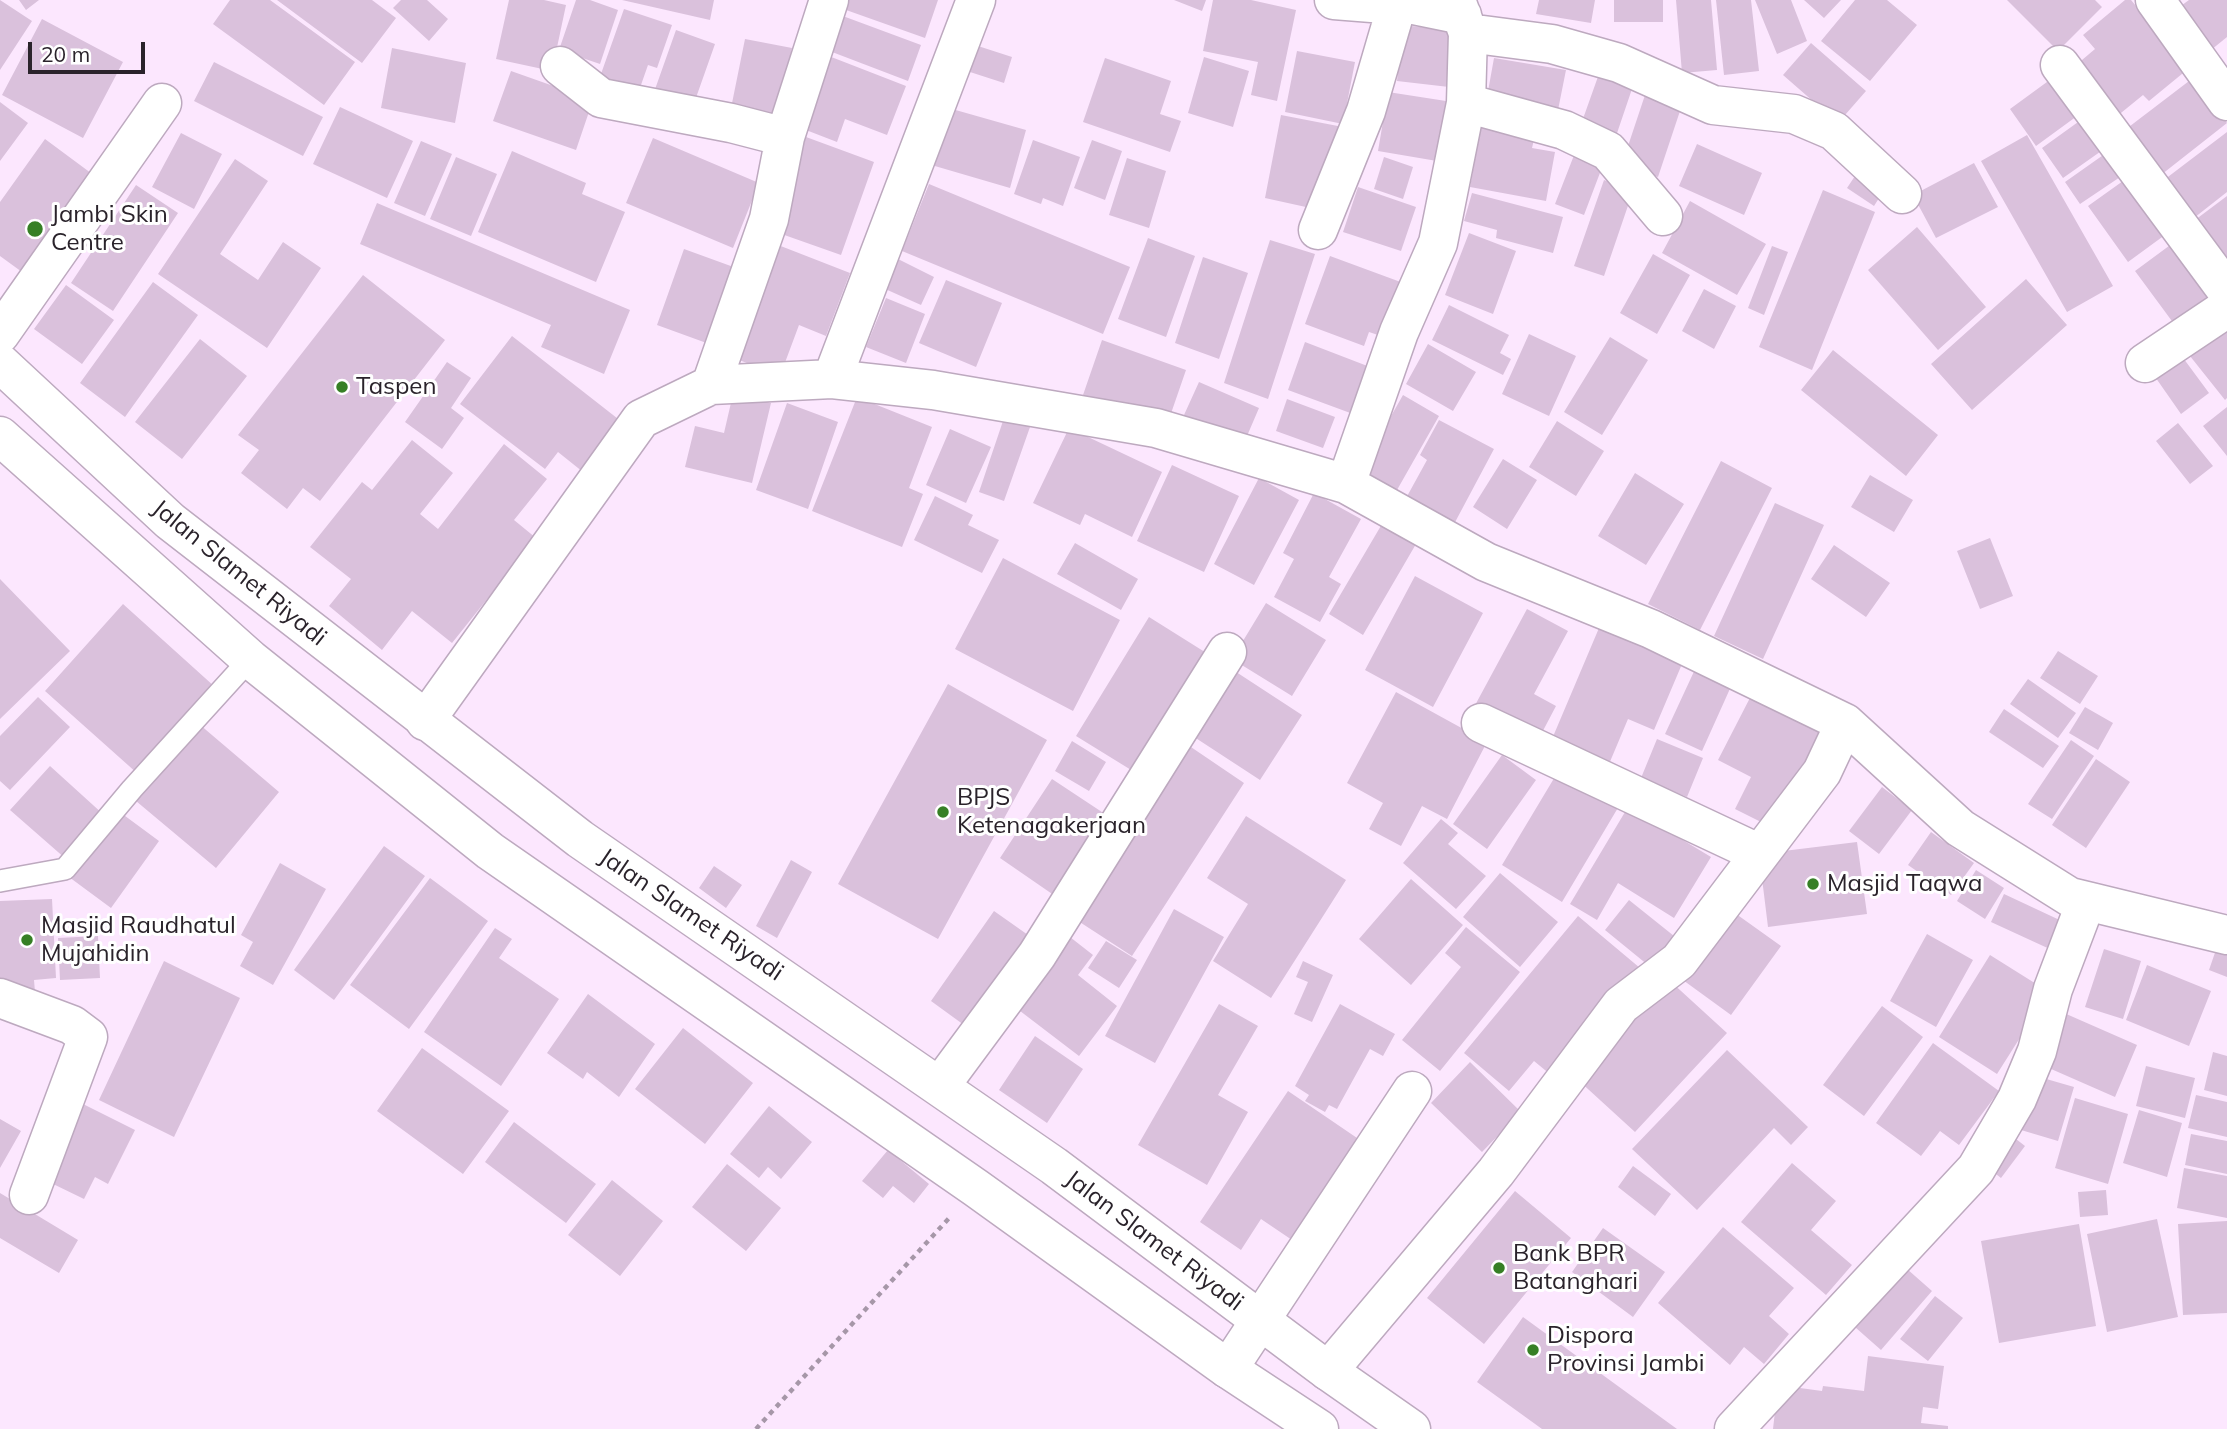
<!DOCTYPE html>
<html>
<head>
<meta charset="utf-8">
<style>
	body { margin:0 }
	#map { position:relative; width:2227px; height:1429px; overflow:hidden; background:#fce7fe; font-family:Mulish,sans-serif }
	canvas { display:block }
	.scale { position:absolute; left:28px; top:42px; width:117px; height:32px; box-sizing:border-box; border:4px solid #2a232b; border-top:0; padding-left:9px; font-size:21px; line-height:24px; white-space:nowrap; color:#2a232b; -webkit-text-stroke:5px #fff; paint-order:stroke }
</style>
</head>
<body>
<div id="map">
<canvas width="2227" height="1429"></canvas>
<div class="scale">20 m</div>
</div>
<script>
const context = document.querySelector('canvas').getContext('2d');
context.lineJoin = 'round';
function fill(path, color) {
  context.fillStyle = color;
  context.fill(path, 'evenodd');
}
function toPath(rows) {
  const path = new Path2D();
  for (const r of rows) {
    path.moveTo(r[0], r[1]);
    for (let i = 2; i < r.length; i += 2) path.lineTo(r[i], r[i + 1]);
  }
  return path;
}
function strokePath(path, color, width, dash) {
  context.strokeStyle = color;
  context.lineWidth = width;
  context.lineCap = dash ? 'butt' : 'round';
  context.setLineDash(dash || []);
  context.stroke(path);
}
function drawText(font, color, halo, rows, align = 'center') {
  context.font = font + ' Mulish,sans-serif';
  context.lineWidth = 6;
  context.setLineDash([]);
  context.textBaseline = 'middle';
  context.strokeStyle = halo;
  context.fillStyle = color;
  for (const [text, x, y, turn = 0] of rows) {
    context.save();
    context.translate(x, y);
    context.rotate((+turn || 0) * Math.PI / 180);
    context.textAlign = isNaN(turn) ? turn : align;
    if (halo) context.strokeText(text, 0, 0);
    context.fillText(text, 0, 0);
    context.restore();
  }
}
const building = toPath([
	[0,0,32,21,0,70],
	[19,0,39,0,26,10],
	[230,0,270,0,355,62,324,105,213,24],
	[277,0,372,0,396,18,362,63],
	[401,0,427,0,448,19,429,41,393,8],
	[509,0,544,0,566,5,552,71,496,59],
	[576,0,590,0,618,10,600,64,559,50],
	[622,0,714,0,710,20],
	[833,0,938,0,925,38,832,5],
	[1174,0,1206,0,1202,11],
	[1213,0,1251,0,1296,10,1277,101,1251,95,1258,62,1203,51],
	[1539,0,1595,0,1591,23,1536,14],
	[1614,0,1663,0,1663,22,1614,22],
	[1676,0,1711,0,1717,70,1682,73],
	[1716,0,1751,0,1759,71,1724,75],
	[1755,0,1791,0,1807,41,1777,54],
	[1804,0,1841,0,1824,18],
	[1855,0,1887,0,1917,25,1870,81,1821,41],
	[2007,0,2095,0,2102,7,2058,51],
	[2125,0,2131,0,2188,69,2149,101,2143,95,2116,117,2069,71,2095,49,2083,35],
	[2189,0,2227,0,2227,37,2211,50,2178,8],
	[624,9,672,25,657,68,648,65,635,102,596,88],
	[832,12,921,45,908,81,819,47],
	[42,19,123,62,83,138,2,95],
	[1403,25,1455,31,1449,87,1397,81],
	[676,30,715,44,692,109,653,95],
	[745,39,792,48,776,127,729,118],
	[1811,43,1866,91,1838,123,1783,75],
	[978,46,1012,57,1004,83,970,72],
	[392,48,466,63,455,123,381,108],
	[1297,51,1355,62,1343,124,1285,112],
	[821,53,906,86,887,135,845,119,837,142,793,125],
	[1204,57,1249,71,1233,127,1188,113],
	[1105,58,1171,81,1160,114,1181,121,1170,152,1083,122],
	[1494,58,1566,70,1558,110,1487,97],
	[214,62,323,117,303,156,194,101],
	[511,71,593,100,576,150,493,121],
	[1600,71,1634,83,1614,142,1579,130],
	[2062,71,2088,108,2036,146,2010,109],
	[2193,78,2227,123,2152,182,2117,136],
	[1648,86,1684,99,1658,177,1622,164],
	[1388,92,1446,101,1437,161,1378,151],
	[0,102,28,123,0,161],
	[340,107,413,141,387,198,313,164],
	[945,107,1026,130,1010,188,928,164],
	[2092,112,2114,142,2063,178,2042,148],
	[1281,115,1343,127,1335,165,1324,163,1315,209,1265,198],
	[1482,121,1536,131,1532,148,1555,152,1546,201,1470,187],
	[2227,132,2227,192,2185,225,2156,186],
	[181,133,222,154,194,209,152,187],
	[2027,135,2113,286,2067,312,1981,161],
	[806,137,874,162,841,255,773,231],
	[653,138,759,183,733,248,626,203],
	[45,139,103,182,33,280,0,256,0,202],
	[1033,140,1080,157,1063,206,1043,198,1041,204,1014,194],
	[1092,140,1122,151,1105,200,1074,188],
	[421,141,452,154,425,216,394,203],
	[1697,144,1762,173,1744,215,1679,186],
	[1578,145,1606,157,1584,215,1555,204],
	[2116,146,2132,169,2080,204,2065,182],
	[512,151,586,183,582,194,625,212,596,282,478,232],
	[456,157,497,174,471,236,430,219],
	[1384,157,1413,167,1403,199,1374,189],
	[1127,158,1166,171,1149,228,1109,215],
	[235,159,268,181,220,254,258,280,283,242,321,268,267,348,158,274],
	[1974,163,1998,207,1936,238,1913,195],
	[1859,170,1886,187,1874,206,1847,188],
	[2130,176,2169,232,2128,262,2088,206],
	[1604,180,1633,191,1604,276,1574,266],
	[929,184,1130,267,1103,334,902,251],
	[136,185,178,213,113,311,71,283],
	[1358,187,1416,207,1401,251,1343,232],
	[1823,190,1875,212,1812,370,1759,347],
	[1472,193,1563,217,1553,253,1496,238,1497,230,1464,221],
	[2227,196,2227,279,2187,226],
	[1690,201,1766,244,1737,295,1662,253],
	[377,203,630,310,604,374,541,347,551,325,360,244],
	[1917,227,1986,307,1938,350,1868,270],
	[1469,233,1516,251,1493,314,1445,295],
	[1148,238,1195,256,1166,337,1118,319],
	[1270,240,1315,254,1268,399,1224,383],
	[2177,240,2221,301,2180,332,2135,271],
	[773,243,850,273,826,336,799,325,780,376,729,356],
	[1772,246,1788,252,1764,315,1748,308],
	[684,249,739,269,712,345,657,325],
	[1653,254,1690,275,1657,334,1620,313],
	[1330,256,1406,284,1387,338,1369,332,1364,346,1305,324],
	[1203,257,1248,273,1219,359,1175,343],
	[896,258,934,277,921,305,883,288],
	[363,275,445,340,320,501,303,488,287,509,241,473,259,450,238,435],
	[2026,279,2067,325,1972,410,1931,364],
	[946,280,1002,303,976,367,919,343],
	[153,282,198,315,125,417,80,383],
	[66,285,114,320,82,364,34,329],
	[1704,289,1736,306,1714,349,1682,331],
	[886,298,925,314,906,363,866,347],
	[1449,305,1509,335,1500,353,1511,359,1503,375,1432,340],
	[2227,319,2227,398,2225,400,2186,351],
	[1529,334,1576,356,1549,416,1502,394],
	[512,336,622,422,583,472,558,452,545,469,460,404],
	[1610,337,1648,360,1602,435,1564,412],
	[200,339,247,376,182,459,135,422],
	[1102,340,1186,370,1167,425,1083,395],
	[1305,342,1370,367,1353,414,1288,390],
	[1428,344,1476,372,1453,411,1406,384],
	[1833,350,1938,435,1906,476,1801,390],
	[2178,351,2209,393,2181,414,2151,371],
	[447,362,471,378,451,408,464,418,442,449,405,422],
	[1199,382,1259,408,1244,443,1179,426],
	[733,394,771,403,752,483,685,467,695,426,724,433],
	[1403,395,1439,416,1397,490,1361,469],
	[857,397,932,427,909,488,923,494,902,547,812,511],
	[1287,399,1335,417,1323,448,1276,431],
	[787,403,838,422,808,509,756,490],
	[2227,407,2227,456,2203,426],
	[1004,418,1030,427,1004,501,979,492],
	[1439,420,1494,449,1453,526,1405,500,1427,460,1420,455],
	[1557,421,1604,451,1576,496,1529,467],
	[2178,423,2213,466,2190,484,2156,441],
	[1069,428,1162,472,1132,537,1085,514,1080,525,1033,503],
	[950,429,991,447,966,503,926,485],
	[412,440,453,473,420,514,438,529,504,444,547,479,514,520,536,538,452,643,412,611,382,650,329,606,351,579,310,547,362,482,372,490],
	[1503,459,1537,480,1507,529,1473,507],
	[1721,461,1772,488,1700,630,1648,604],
	[1172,465,1239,496,1204,572,1137,541],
	[1635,473,1684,504,1646,565,1598,536],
	[1870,475,1913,500,1894,532,1851,507],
	[1259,478,1299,500,1254,585,1214,564],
	[1314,493,1361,519,1329,577,1341,584,1320,622,1274,597,1294,559,1283,553],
	[935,496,973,515,968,525,999,540,982,573,914,540],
	[1775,503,1824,525,1763,659,1714,636],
	[1382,524,1416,544,1363,635,1329,614],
	[1990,538,2013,596,1980,609,1957,551],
	[1075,543,1138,579,1121,610,1057,574],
	[1834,545,1890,583,1866,617,1811,579],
	[1003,558,1120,620,1073,711,955,649],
	[1415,576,1483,613,1433,707,1365,670],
	[0,579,70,651,0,719],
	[1266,603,1326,640,1292,696,1232,659],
	[123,604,215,687,138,774,45,691],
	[1527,609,1568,631,1534,694,1556,706,1536,744,1473,709],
	[1149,617,1208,654,1136,773,1076,736],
	[1599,628,1682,664,1654,730,1628,719,1609,764,1552,739],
	[2058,651,2098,676,2080,704,2040,678],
	[1697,665,1733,682,1702,751,1665,734],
	[1227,666,1302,715,1260,780,1185,731],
	[2028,679,2076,713,2058,738,2010,704],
	[948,684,1047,740,938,939,838,884],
	[1396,692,1487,742,1447,819,1422,806,1401,846,1369,829,1383,803,1347,783],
	[1753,692,1826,729,1775,829,1735,809,1751,777,1718,760],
	[38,697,70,727,10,790,0,781,0,736],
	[2085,707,2113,723,2098,750,2069,733],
	[2004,709,2059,746,2043,768,1989,732],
	[199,724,279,792,216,868,136,801],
	[1657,739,1703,758,1687,797,1641,778],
	[2071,740,2094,756,2052,819,2028,804],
	[1072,741,1106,762,1089,791,1055,771],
	[1185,743,1244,783,1132,956,1072,917],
	[1502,755,1536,780,1487,849,1453,824],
	[2096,759,2130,782,2086,848,2052,825],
	[1562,765,1622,801,1562,902,1502,865],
	[50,766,104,815,66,859,10,810],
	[1052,779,1111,818,1058,898,1000,858],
	[1882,787,1912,810,1879,854,1849,831],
	[1628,807,1711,857,1674,918,1618,883,1597,920,1570,904],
	[117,810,159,841,111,908,69,877],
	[1246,816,1346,880,1271,998,1213,961,1248,904,1207,878],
	[1441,819,1458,833,1448,844,1486,876,1456,909,1403,863],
	[1931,832,1974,863,1951,895,1908,865],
	[1857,842,1867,914,1768,927,1759,854],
	[384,846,425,876,334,1000,294,970],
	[791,860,812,872,777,938,756,926],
	[280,863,326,889,273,985,240,966,253,942,241,935],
	[714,866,742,885,726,908,699,888],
	[1976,870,2004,888,1985,919,1957,901],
	[1500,873,1558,922,1520,967,1463,917],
	[430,878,488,921,409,1029,350,985],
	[1411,879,1463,925,1411,985,1359,939],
	[2004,894,2066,923,2054,951,1991,922],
	[52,899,56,978,34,980,35,992,0,981,0,901],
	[1629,900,1679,940,1654,970,1605,930],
	[1725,906,1781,946,1731,1015,1676,975],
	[1174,909,1224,937,1155,1063,1105,1036],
	[994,911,1038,942,975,1033,931,1001],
	[1578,916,1640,968,1551,1075,1534,1061,1509,1091,1464,1053],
	[1466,927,1520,972,1440,1071,1402,1040,1461,967,1445,953],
	[495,928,512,939,499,958,559,999,501,1086,424,1032],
	[1061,930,1093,955,1078,975,1117,1006,1079,1056,1007,1001],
	[1927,934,1973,960,1936,1027,1890,1001],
	[98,936,100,978,60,980,58,938],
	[1106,941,1137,960,1119,988,1088,968],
	[2219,941,2227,944,2227,977,2209,970],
	[2104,949,2141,961,2123,1019,2085,1007],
	[1990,955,2049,992,1997,1074,1939,1037],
	[164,961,240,998,174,1137,99,1100],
	[1303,961,1333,975,1312,1022,1294,1014,1308,982,1296,977],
	[2147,965,2211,991,2189,1046,2126,1020],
	[1669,980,1727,1033,1635,1132,1577,1079],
	[588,994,655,1044,619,1097,587,1072,583,1079,547,1053],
	[1219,1004,1258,1026,1218,1095,1248,1112,1207,1185,1138,1145],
	[1340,1004,1395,1034,1383,1056,1370,1049,1337,1109,1329,1105,1325,1112,1305,1101,1309,1095,1295,1086],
	[1882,1006,1923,1037,1864,1116,1823,1085],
	[2064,1013,2137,1045,2115,1097,2042,1065],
	[683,1028,753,1083,705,1144,635,1089],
	[1035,1036,1083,1069,1047,1123,999,1090],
	[1933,1043,1999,1091,1959,1145,1940,1131,1921,1156,1876,1123],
	[422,1048,509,1111,463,1174,377,1111],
	[1727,1050,1808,1127,1791,1145,1774,1128,1697,1210,1632,1149],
	[2213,1052,2227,1056,2227,1096,2204,1090],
	[1470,1062,1521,1112,1482,1152,1431,1103],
	[2146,1066,2195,1078,2185,1118,2136,1106],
	[2036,1076,2074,1087,2058,1141,2021,1130],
	[1288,1091,1360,1140,1292,1240,1261,1219,1241,1250,1200,1222],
	[2196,1095,2227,1102,2227,1137,2188,1128],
	[2075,1098,2128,1114,2108,1184,2055,1168],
	[79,1102,135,1130,108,1184,95,1177,84,1199,49,1182],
	[769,1106,812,1142,781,1179,768,1167,759,1178,730,1154],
	[2139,1110,2182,1123,2167,1177,2123,1163],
	[0,1119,21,1131,0,1168],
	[514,1122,596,1184,566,1223,485,1162],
	[2007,1132,2025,1146,2001,1178,1982,1163],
	[2191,1134,2227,1141,2227,1174,2185,1165],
	[888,1150,929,1184,914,1203,893,1186,883,1198,862,1181],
	[1792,1163,1836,1201,1811,1230,1852,1265,1826,1295,1741,1222],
	[727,1164,781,1208,746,1251,692,1207],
	[1633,1166,1671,1194,1655,1216,1618,1187],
	[2184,1168,2227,1176,2227,1218,2177,1208],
	[612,1180,663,1221,620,1276,568,1235],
	[2106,1190,2108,1215,2080,1217,2078,1192],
	[1515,1191,1571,1238,1484,1344,1427,1298],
	[0,1193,78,1240,59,1273,0,1238],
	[2157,1219,2178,1317,2107,1332,2087,1234],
	[2227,1221,2227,1313,2183,1315,2178,1224],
	[2079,1224,2096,1326,1999,1343,1981,1241],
	[1723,1227,1794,1288,1769,1316,1789,1334,1764,1364,1744,1347,1730,1365,1658,1303],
	[1603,1228,1665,1272,1633,1317,1572,1272],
	[1898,1261,1932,1291,1881,1350,1847,1320],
	[1935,1296,1963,1318,1928,1361,1900,1339],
	[1523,1317,1677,1429,1542,1429,1477,1382],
	[1868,1356,1944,1366,1938,1409,1923,1407,1921,1423,1948,1426,1948,1429,1773,1429,1778,1385,1822,1391,1823,1386,1864,1391]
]);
const path = toPath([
	[756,1429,951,1216]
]);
const lane = toPath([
	[0,881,65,869,132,789,250,659]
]);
const street = toPath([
	[1334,0,1397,5],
	[2155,0,2227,101],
	[1468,33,1552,44,1619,63,1713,105,1794,114,1834,131,1902,194],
	[2060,65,2227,291],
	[560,66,601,98,731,123,785,137],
	[1466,103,1564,130,1608,151,1663,216],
	[1318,230,1366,111,1397,5,1413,5,1462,15],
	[0,334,162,103],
	[2145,363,2227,308],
	[832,379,976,0],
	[711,385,769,219,785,137,829,0],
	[1346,484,1399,332,1438,243,1466,103,1468,33,1456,0],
	[425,721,641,419,711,385,832,379,933,390,1156,428,1346,484,1486,562,1651,629,1845,723,1960,828,2070,897,2227,935],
	[1481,723,1760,854],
	[0,998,72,1025,88,1037,29,1195],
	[940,1086,1037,955,1227,652],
	[1228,1369,1412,1091],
	[1328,1371,1496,1172,1621,1005,1679,961,1822,772,1845,723],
	[1734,1429,1976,1169,2017,1099,2037,1051,2053,989,2086,902]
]);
const secondary = toPath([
	[0,363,170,521,580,839,1054,1166,1328,1371,1411,1429],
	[0,436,250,659,490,851,976,1188,1228,1369,1319,1429]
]);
const markers = [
	[35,229,9,"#367f25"],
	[342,387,7,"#367f25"],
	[943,812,7,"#367f25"],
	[1813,884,7,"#367f25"],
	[27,940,7,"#367f25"],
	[1499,1268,7,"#367f25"],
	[1533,1350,7,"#367f25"]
];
const poiNames = [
	["Jambi Skin",51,215],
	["Centre",51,243],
	["Taspen",356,387],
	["BPJS",957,798],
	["Ketenagakerjaan",957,826],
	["Masjid Taqwa",1827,884],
	["Masjid Raudhatul",41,926],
	["Mujahidin",41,954],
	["Bank BPR",1513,1254],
	["Batanghari",1513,1282],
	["Dispora",1547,1336],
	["Provinsi Jambi",1547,1364]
];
const streetNames = [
	["Jalan Slamet Riyadi",239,573,39],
	["Jalan Slamet Riyadi",691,915,34],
	["Jalan Slamet Riyadi",1154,1241,37]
];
fill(building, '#dac1dc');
strokePath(lane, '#bda9bf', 24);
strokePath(street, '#bda9bf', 41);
strokePath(secondary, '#bda9bf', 41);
strokePath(path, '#a697a8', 4.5, [5, 5]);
strokePath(lane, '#fff', 21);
strokePath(street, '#fff', 38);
strokePath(secondary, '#fff', 38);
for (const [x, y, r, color] of markers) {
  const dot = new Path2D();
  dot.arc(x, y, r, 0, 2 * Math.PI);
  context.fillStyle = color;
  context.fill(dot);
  strokePath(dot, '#fff', 2.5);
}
drawText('24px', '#2a232b', '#fff', poiNames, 'left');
drawText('24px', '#2a232b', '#fff', streetNames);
</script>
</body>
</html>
